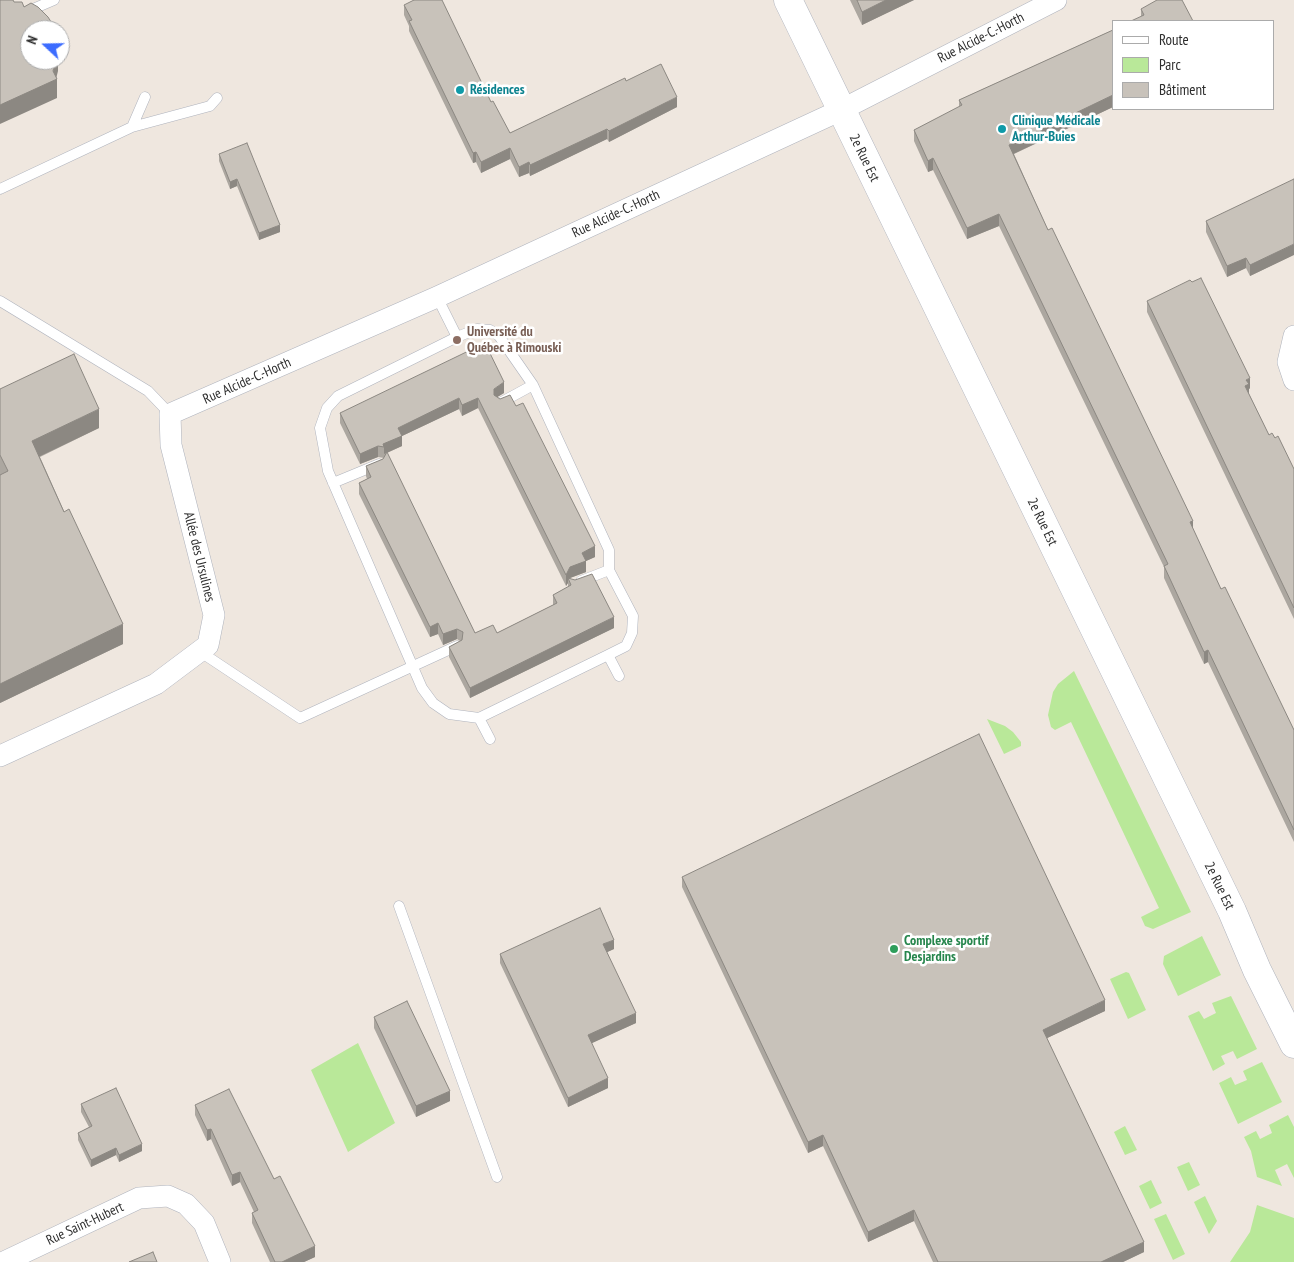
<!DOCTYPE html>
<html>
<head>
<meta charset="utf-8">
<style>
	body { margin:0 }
	#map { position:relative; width:1294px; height:1262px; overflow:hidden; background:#efe7df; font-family:"PT Sans Narrow",sans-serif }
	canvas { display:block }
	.legend { position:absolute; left:1112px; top:20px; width:162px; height:90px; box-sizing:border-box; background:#fff; border:1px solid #ababab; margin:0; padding:6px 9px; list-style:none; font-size:15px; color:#2d2d2d }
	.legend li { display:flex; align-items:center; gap:10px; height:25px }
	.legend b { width:25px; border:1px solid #ababab }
	.north { position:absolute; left:20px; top:20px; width:50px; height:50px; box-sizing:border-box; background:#fff; border:1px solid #ababab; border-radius:50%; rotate:291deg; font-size:14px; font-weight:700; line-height:20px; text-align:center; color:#2d2d2d }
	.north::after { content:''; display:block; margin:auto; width:18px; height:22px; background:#3c6cff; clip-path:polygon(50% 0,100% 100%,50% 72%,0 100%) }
</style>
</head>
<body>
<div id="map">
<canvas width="1294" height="1262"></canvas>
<ul class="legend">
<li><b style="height:6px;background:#fff"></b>Route</li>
<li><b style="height:14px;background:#b9e899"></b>Parc</li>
<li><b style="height:14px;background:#c8c2ba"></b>Bâtiment</li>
</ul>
<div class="north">N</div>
</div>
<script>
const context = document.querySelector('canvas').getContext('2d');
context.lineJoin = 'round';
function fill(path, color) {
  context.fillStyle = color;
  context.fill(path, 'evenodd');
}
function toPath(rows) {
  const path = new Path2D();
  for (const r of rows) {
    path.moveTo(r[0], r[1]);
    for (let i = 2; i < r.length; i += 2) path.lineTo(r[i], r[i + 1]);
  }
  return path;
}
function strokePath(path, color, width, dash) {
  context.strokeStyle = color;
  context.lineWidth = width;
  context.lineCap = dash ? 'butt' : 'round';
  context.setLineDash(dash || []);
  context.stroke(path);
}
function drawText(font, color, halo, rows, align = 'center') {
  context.font = font + ' "PT Sans Narrow",sans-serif';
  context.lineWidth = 5;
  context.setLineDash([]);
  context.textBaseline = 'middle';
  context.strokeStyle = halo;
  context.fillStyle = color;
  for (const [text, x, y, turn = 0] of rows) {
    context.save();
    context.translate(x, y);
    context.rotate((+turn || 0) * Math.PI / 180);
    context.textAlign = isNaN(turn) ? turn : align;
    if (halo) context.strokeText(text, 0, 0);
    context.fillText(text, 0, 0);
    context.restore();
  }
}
const green = toPath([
	[1074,671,1191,912,1153,929,1145,926,1141,917,1159,908,1071,722,1055,730,1051,727,1048,715,1053,692,1058,684],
	[987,719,1005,726,1013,732,1021,742,1021,746,1004,754],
	[1202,936,1221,975,1178,996,1163,964,1164,956],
	[1126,972,1129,973,1146,1010,1128,1019,1110,979],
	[1231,996,1257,1049,1237,1059,1233,1051,1221,1056,1225,1064,1213,1071,1188,1016,1199,1011,1204,1019,1216,1013,1212,1003],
	[358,1043,395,1123,348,1152,311,1070],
	[1262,1062,1282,1102,1238,1124,1219,1083,1231,1077,1235,1085,1247,1080,1243,1071],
	[1288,1115,1294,1127,1294,1178,1287,1164,1275,1170,1282,1186,1257,1177,1251,1151,1244,1137,1256,1131,1260,1139,1272,1133,1269,1125],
	[1125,1126,1137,1150,1125,1155,1114,1132],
	[1189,1162,1200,1185,1188,1191,1177,1167],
	[1151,1180,1162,1203,1150,1209,1139,1186],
	[1205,1196,1217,1221,1209,1234,1194,1202],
	[1257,1205,1294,1218,1294,1262,1230,1262,1250,1232],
	[1166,1214,1185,1254,1173,1260,1154,1219]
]);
const lane = toPath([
	[26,12,54,0],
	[132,127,145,97],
	[0,189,132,127,210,106,217,98],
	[437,297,457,337,477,329,490,330,499,336,533,385],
	[0,301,148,391,170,414],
	[457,337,338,396,327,408,320,428,328,471,422,688,433,703,449,714,479,718,608,655],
	[500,403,533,385,609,550,609,570],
	[333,483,379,464],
	[581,581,609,570,633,616,632,633,626,646,608,655,619,676],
	[199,651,300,718,457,646],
	[479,718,490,739],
	[399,906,497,1177]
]);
const street = toPath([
	[1294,336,1288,362,1294,380],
	[0,756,156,684,208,645,214,615,171,445,170,414,437,297,841,110,1056,0],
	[4,1262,139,1198,168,1196,186,1204,204,1223,220,1262]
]);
const secondary = toPath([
	[788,0,1232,911,1257,970,1294,1044]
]);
const wall = toPath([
	[850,0,914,0,862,25],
	[404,5,491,102,510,133,626,81,677,107,609,142,607,139,530,176,529,173,519,177,510,159,481,173,476,162,473,163,409,31,409,26,404,15],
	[1141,9,1193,21,1141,16],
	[1113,30,1113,107,1014,154,1048,230,1193,529,1221,589,1294,730,1294,842,1208,662,1204,664,1164,578,1164,567,999,226,967,239,933,170,928,172,914,141,914,130,959,107,959,100],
	[219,154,280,232,259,240,237,186,230,189,219,161],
	[1206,221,1291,256,1250,276,1246,268,1227,277,1206,232],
	[1147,301,1250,388,1249,389,1249,394,1269,435,1275,438,1294,469,1294,619,1147,312],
	[0,389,99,428,40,457,123,644,0,703],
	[504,393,497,397,595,557,586,561,586,572,570,578,614,628,470,698,449,657,449,647,460,641,457,639,443,645,438,634,430,637,359,494,359,483,367,479,366,476,366,466,383,459,384,458,378,457,360,464,340,423,340,413],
	[478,408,566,586,568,583,568,587,553,595,553,605,497,633,475,633,387,453,402,446,402,436,459,409,462,416],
	[682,877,1105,1011,1047,1038,1144,1252,1123,1262,933,1262,914,1221,868,1242,823,1146,808,1153,682,887],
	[614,949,607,952,636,1023,591,1043,608,1088,568,1107,500,963,500,954],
	[374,1017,450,1101,416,1117,374,1028],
	[81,1104,142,1151,119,1162,116,1155,91,1167,78,1140,78,1133,89,1127,81,1112],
	[195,1105,274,1179,315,1257,304,1262,270,1262,252,1223,252,1213,254,1212,240,1182,232,1186,211,1139,207,1141,195,1115]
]);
const shadedWall = toPath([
	[886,0,914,0,862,25,862,12],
	[56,60,58,60,58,71,56,79,57,79,57,98,0,124,0,141,0,105,53,71],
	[1113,95,1113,107,1009,156,1009,145],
	[677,97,677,107,609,142,609,131],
	[607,129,607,139,530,176,530,165],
	[510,148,510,159,481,173,481,162],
	[476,152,476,162,473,163,473,153],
	[933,158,933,170,928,172,928,161],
	[529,162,529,173,519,177,519,167],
	[237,179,237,186,230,189,230,182],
	[999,214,999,226,967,239,967,228],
	[280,225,280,232,259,240,259,233],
	[1294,244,1294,255,1250,276,1250,265],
	[1246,258,1246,268,1227,277,1227,266],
	[1250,378,1250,388,1249,389,1249,395,1245,386,1246,380],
	[504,382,504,393,494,399,494,389],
	[459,398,459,409,402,436,402,446,384,454,384,447,383,444,398,428],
	[478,398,478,408,462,416,462,405],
	[99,409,99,428,32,460,32,441],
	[378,446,378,457,360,464,360,454],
	[1193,521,1193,532,1190,522],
	[595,546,595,557,586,561,586,572,570,578,569,580,568,578,568,583,566,586,566,575,570,567,582,553],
	[614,617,614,628,470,698,470,688],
	[438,623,438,634,430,637,430,627],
	[123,624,123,644,0,703,0,684],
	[457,629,457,639,443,645,443,634],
	[1208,650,1208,662,1204,664,1204,652],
	[614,940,614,949,603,954,603,944],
	[1105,1000,1105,1011,1043,1040,1043,1030],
	[636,1013,636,1023,588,1045,588,1035],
	[608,1078,608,1088,568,1107,568,1098],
	[450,1091,450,1101,416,1117,416,1106],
	[211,1129,211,1139,207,1141,207,1130],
	[823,1135,823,1146,808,1153,808,1142],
	[142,1144,142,1151,119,1162,119,1155],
	[116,1148,116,1155,91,1167,91,1160],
	[240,1172,240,1182,232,1186,232,1175],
	[914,1210,914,1221,868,1242,868,1232],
	[1144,1242,1144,1252,1123,1262,1101,1262],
	[315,1246,315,1257,304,1262,282,1262]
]);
const building = toPath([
	[0,0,13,0,14,2,22,2,24,7,31,3,38,7,48,17,55,28,55,30,30,30,30,60,56,60,53,71,57,79,0,105,0,0],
	[414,0,442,0,491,102,493,101,510,133,625,78,626,81,661,64,677,97,609,131,607,129,530,165,529,162,519,167,510,148,481,162,476,152,473,153,409,21,412,20,404,5,414,0],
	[857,0,886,0,862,12,857,0],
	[1157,0,1182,0,1193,21,1131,21,1144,15,1141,9,1157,0],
	[1113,30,1113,95,1009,145,1048,230,1052,228,1193,521,1190,522,1221,589,1225,587,1294,730,1294,830,1208,650,1204,652,1164,566,1168,564,999,214,967,228,933,158,928,161,914,130,962,105,959,100,1113,30],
	[247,143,280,225,259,233,237,179,230,182,219,154,247,143],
	[1294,179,1294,244,1250,265,1246,258,1227,266,1206,221,1294,179],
	[1201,278,1250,378,1246,380,1249,384,1245,386,1269,435,1272,433,1275,438,1278,436,1294,469,1294,608,1147,301,1190,280,1192,282,1201,278],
	[485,343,504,382,494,389,494,395,500,399,510,395,516,406,523,403,595,546,582,553,586,561,570,567,566,575,478,398,462,405,459,398,398,428,402,436,383,444,384,447,378,446,360,454,340,413,485,343],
	[74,354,99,409,32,441,64,512,69,509,123,624,0,684,0,475,8,471,0,455,0,389,74,354],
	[387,452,475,633,493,625,497,633,557,603,553,595,571,585,568,578,575,580,592,574,614,617,470,688,449,647,462,640,463,632,457,629,443,634,438,623,430,627,359,483,371,477,366,466,383,459,387,452],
	[979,734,1105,1000,1043,1030,1144,1242,1101,1262,938,1262,914,1210,868,1232,823,1135,808,1142,682,877,979,734],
	[600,908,614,940,603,944,636,1013,588,1035,608,1078,568,1098,500,954,600,908],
	[407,1001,450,1091,416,1106,374,1017,407,1001],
	[116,1088,142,1144,119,1155,116,1148,91,1160,78,1133,92,1126,81,1104,116,1088],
	[229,1089,274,1179,280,1176,315,1246,282,1262,275,1262,252,1213,258,1210,240,1172,232,1175,211,1129,207,1130,195,1105,229,1089],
	[153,1252,157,1262,129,1262,153,1252]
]);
const markers = [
	[460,90,5,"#0f9aa8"],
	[1002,129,5,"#0f9aa8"],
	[457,340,5,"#8d6e63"],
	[894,949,5,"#2e9e5b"]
];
const streetNames = [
	["Rue Alcide-C.-Horth",981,38,-27],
	["2e Rue Est",864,158,64],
	["Rue Alcide-C.-Horth",616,214,-25],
	["Rue Alcide-C.-Horth",247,381,-24],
	["2e Rue Est",1042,522,64],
	["Allée des Ursulines",199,557,76],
	["2e Rue Est",1219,886,64],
	["Rue Saint-Hubert",85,1224,-25]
];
const cultureNames = [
	["Résidences",470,90],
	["Clinique Médicale",1012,121],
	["Arthur-Buies",1012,137]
];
const educationNames = [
	["Université du",467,332],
	["Québec à Rimouski",467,348]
];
const leisureNames = [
	["Complexe sportif",904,941],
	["Desjardins",904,957]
];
fill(green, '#b9e899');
strokePath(lane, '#afb3bd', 11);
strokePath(street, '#afb3bd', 22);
strokePath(secondary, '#afb3bd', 29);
strokePath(lane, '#fff', 10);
strokePath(street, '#fff', 21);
strokePath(secondary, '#fff', 28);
fill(wall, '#aca7a0');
fill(shadedWall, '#8c8882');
fill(building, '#c8c2ba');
strokePath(building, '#8c8882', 1);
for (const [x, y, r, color] of markers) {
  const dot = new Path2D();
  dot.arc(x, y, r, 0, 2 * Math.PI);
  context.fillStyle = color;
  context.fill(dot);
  strokePath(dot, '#fff', 2);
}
drawText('14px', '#2d2d2d', '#fff', streetNames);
drawText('bold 14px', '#0d838f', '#fff', cultureNames, 'left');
drawText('bold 14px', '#785e54', '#fff', educationNames, 'left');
drawText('bold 14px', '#27864d', '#fff', leisureNames, 'left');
</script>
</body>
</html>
